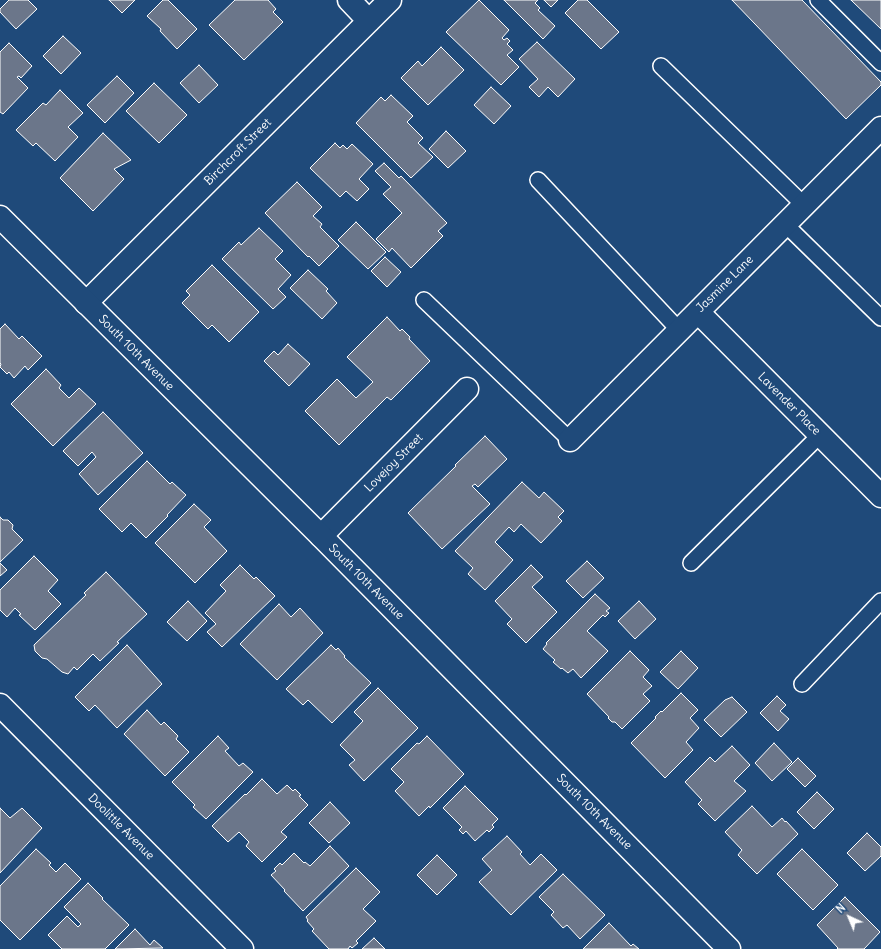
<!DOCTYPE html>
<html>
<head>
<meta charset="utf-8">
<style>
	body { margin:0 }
	#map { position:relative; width:881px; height:949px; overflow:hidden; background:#1f4a7a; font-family:Delius,sans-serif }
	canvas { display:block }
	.north { position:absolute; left:829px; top:897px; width:40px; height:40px; -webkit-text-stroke:3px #1f4a7a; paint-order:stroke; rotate:316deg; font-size:11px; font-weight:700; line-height:16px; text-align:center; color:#fff }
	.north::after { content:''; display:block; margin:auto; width:14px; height:18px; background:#fff; clip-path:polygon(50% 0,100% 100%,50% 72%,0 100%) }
</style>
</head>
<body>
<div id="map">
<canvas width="881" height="949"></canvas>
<div class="north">N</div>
</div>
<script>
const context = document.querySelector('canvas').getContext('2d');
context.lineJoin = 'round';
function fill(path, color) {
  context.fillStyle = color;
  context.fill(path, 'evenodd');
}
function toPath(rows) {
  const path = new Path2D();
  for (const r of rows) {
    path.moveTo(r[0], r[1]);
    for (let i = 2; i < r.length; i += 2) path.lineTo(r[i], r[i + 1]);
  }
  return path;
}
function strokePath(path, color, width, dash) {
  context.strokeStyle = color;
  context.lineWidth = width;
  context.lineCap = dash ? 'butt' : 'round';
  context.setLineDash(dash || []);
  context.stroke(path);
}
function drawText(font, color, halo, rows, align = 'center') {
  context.font = font + ' Delius,sans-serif';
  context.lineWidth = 4;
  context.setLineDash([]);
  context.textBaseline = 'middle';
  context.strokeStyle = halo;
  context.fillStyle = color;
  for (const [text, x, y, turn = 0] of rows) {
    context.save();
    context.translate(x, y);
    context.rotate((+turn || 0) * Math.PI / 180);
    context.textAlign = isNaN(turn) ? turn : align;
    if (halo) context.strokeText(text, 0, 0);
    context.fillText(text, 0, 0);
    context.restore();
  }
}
const building = toPath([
	[9,0,28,0,37,9,16,29,0,12,0,9,9,0],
	[109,0,135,0,122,13,109,0],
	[163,0,168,0,197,29,177,49,160,31,161,29,147,16,163,0],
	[235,0,268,0,276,9,273,12,283,22,244,60,209,25,235,0],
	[479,0,509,30,502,38,504,40,507,38,510,41,507,44,513,50,507,55,519,67,501,85,446,32,479,0],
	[504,0,538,0,535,3,540,8,538,10,555,26,543,39,504,0],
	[544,0,558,0,551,7,544,0],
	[578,0,587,0,619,32,601,49,565,13,578,0],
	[732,0,802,0,881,82,881,85,846,119,732,0],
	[851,0,881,0,881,29,851,0],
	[63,36,81,53,61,74,43,56,63,36],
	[537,42,575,79,558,97,548,87,539,97,529,87,538,79,519,59,537,42],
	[9,43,32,66,21,78,19,76,17,77,28,88,3,114,0,112,0,52,9,43],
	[441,47,464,70,428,105,401,78,418,61,422,66,441,47],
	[199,65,218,85,199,103,180,83,199,65],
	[117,76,134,93,105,123,87,105,117,76],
	[154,83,187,115,159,143,126,111,154,83],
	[491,87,511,106,494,124,474,105,491,87],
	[60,90,83,113,68,127,78,137,55,161,36,143,33,146,16,130,43,103,46,105,60,90],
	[391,95,413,116,407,122,423,138,418,143,433,157,411,178,356,123,381,97,385,101,391,95],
	[446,131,466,151,448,168,429,149,446,131],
	[103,133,131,160,114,169,124,179,93,211,60,178,103,133],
	[335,143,340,148,343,145,347,149,352,144,373,164,359,179,369,189,357,201,346,191,340,197,310,168,335,143],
	[384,163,399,178,401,176,447,223,438,231,443,236,411,268,392,248,389,252,376,239,402,213,383,194,391,187,375,171,384,163],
	[297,182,322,207,313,216,322,224,320,227,339,246,319,266,309,256,308,257,265,213,297,182],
	[356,222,386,252,368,269,338,240,356,222],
	[259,228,283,251,275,259,291,275,278,289,286,297,273,309,222,259,239,242,241,245,259,228],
	[385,257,401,272,387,287,371,271,385,257],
	[212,265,259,312,229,342,212,325,208,329,182,303,190,295,186,291,212,265],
	[308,270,328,289,326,291,337,303,322,319,290,288,308,270],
	[387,317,400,331,402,329,410,337,409,339,430,361,391,400,387,397,339,445,305,411,337,379,356,398,373,382,347,357,387,317],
	[5,324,19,339,22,336,42,356,28,370,25,366,14,378,9,372,7,374,0,367,1,364,0,363,0,329,5,324],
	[288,344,310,364,289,386,264,361,274,351,278,355,288,344],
	[46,369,61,385,59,388,69,398,79,388,96,404,53,446,11,404,46,369],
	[103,412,143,453,98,495,79,474,96,457,92,452,78,466,63,451,103,412],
	[485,436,507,459,478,487,475,484,472,486,490,504,442,549,408,513,456,466,455,465,485,436],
	[147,461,170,484,172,482,186,495,167,515,168,516,146,538,131,523,122,532,99,509,147,461],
	[522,482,539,498,544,492,564,511,558,517,562,521,541,543,521,524,514,532,509,527,495,542,513,560,485,590,468,574,473,568,455,551,522,482],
	[194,504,211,520,204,527,227,551,195,583,155,543,194,504],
	[0,517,3,520,8,520,13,525,12,529,23,540,0,562,0,517],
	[34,556,58,580,48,591,61,604,35,630,19,615,21,614,15,608,7,617,0,610,0,590,34,556],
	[587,561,604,578,583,598,566,581,587,561],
	[0,563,7,570,0,576,0,563],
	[240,565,254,579,256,577,275,596,222,647,207,632,216,624,205,613,226,591,220,585,240,565],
	[531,565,543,577,532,587,557,612,526,643,507,624,512,619,495,601,531,565],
	[106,572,147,614,117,642,119,643,100,661,93,654,77,670,74,667,68,674,62,672,47,659,42,658,35,651,34,645,86,595,84,593,106,572],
	[595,594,610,608,606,611,609,613,605,617,603,615,587,631,608,651,581,678,573,669,568,673,562,668,561,669,553,662,555,660,543,649,547,644,546,643,595,594],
	[188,601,207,621,187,641,167,622,188,601],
	[639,601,656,619,635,639,618,621,639,601],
	[279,604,291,617,300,608,323,633,277,680,240,644,279,604],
	[127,645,162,684,117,728,95,705,89,711,75,697,127,645],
	[331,645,336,650,338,648,345,656,344,657,371,683,332,723,308,700,303,705,286,689,331,645],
	[630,651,649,670,643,677,652,686,643,694,650,701,622,729,615,722,612,722,608,718,609,717,587,694,630,651],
	[681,651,698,668,678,689,660,672,681,651],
	[378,688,418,728,364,781,349,765,355,760,340,745,363,721,354,712,378,688],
	[681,693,698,710,690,718,699,728,686,742,693,750,665,778,631,743,656,718,655,717,661,711,662,712,681,693],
	[777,696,786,705,780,711,789,719,778,731,760,713,777,696],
	[732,697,747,712,721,737,704,720,725,700,732,697],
	[147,710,161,725,164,722,178,736,176,739,189,752,165,776,124,734,147,710],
	[218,736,229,748,225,751,239,766,243,763,253,772,206,819,193,807,195,805,172,782,218,736],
	[427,736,464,774,430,808,429,806,419,816,395,791,404,782,391,769,417,743,419,744,427,736],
	[774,743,792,762,772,781,755,763,774,743],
	[732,746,750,765,734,781,746,791,715,821,698,804,702,800,685,782,710,757,715,762,732,746],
	[798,758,816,776,805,787,787,769,798,758],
	[262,779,277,794,287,785,293,791,295,789,301,795,299,796,308,805,281,832,287,837,262,862,246,846,249,842,239,832,228,842,212,826,245,794,246,795,262,779],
	[465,786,498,819,492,825,494,827,489,832,487,830,475,841,466,831,463,834,459,830,462,827,443,808,465,786],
	[817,792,834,809,814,829,797,812,817,792],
	[330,802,350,823,329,843,309,823,330,802],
	[752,806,772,827,782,818,785,822,786,821,798,834,757,874,738,855,742,850,725,832,752,806],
	[0,808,10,818,22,808,42,828,0,873,0,808],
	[867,833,881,847,881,856,865,871,847,853,867,833],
	[507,836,522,852,520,854,530,865,541,854,557,870,511,915,479,882,492,870,482,859,507,836],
	[330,846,349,866,303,911,284,891,285,890,271,875,276,871,274,869,280,863,282,865,294,853,304,863,305,862,310,866,330,846],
	[36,849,51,863,49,865,56,872,65,863,81,879,20,940,0,920,0,886,36,849],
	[802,849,838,885,813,910,777,874,802,849],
	[437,855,457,875,437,895,417,875,437,855],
	[356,868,380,892,363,909,376,921,356,941,358,943,352,948,350,946,348,949,329,949,312,931,314,929,307,921,308,920,306,917,356,868],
	[563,874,605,915,580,939,567,925,563,928,551,915,554,912,539,897,563,874],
	[88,883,103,898,102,899,129,925,105,949,62,949,48,935,67,916,78,927,81,924,64,907,88,883],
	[845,897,880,932,864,949,837,949,838,948,817,925,845,897],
	[609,923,631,946,633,944,639,949,583,949,609,923],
	[135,929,150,945,154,940,163,948,115,949,135,929],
	[374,938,385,949,362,949,374,938]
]);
const lane = toPath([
	[818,0,881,63],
	[661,66,804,205],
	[538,180,679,330],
	[785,224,881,318],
	[424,300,570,440],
	[691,563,820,435],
	[802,684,881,601]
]);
const street = toPath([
	[349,0,369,21],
	[86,303,390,0],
	[698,312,881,496],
	[570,440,881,128],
	[321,536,467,389],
	[0,705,242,949]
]);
const secondary = toPath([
	[0,217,321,536,729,949]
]);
const streetNames = [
	["Birchcroft Street",238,152,-45],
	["Jasmine Lane",725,284,-45],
	["South 10th Avenue",136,353,45],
	["Lavender Place",789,404,45],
	["Lovejoy Street",394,463,-45],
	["South 10th Avenue",366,582,45],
	["South 10th Avenue",594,812,45],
	["Doolittle Avenue",121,827,45]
];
fill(building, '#6b768a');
strokePath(building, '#fff', 1);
strokePath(lane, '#fff', 18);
strokePath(street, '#fff', 25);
strokePath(secondary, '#fff', 25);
strokePath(lane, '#1f4a7a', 15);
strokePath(street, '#1f4a7a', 22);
strokePath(secondary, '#1f4a7a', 22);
drawText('12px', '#fff', '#1f4a7a', streetNames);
</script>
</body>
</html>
